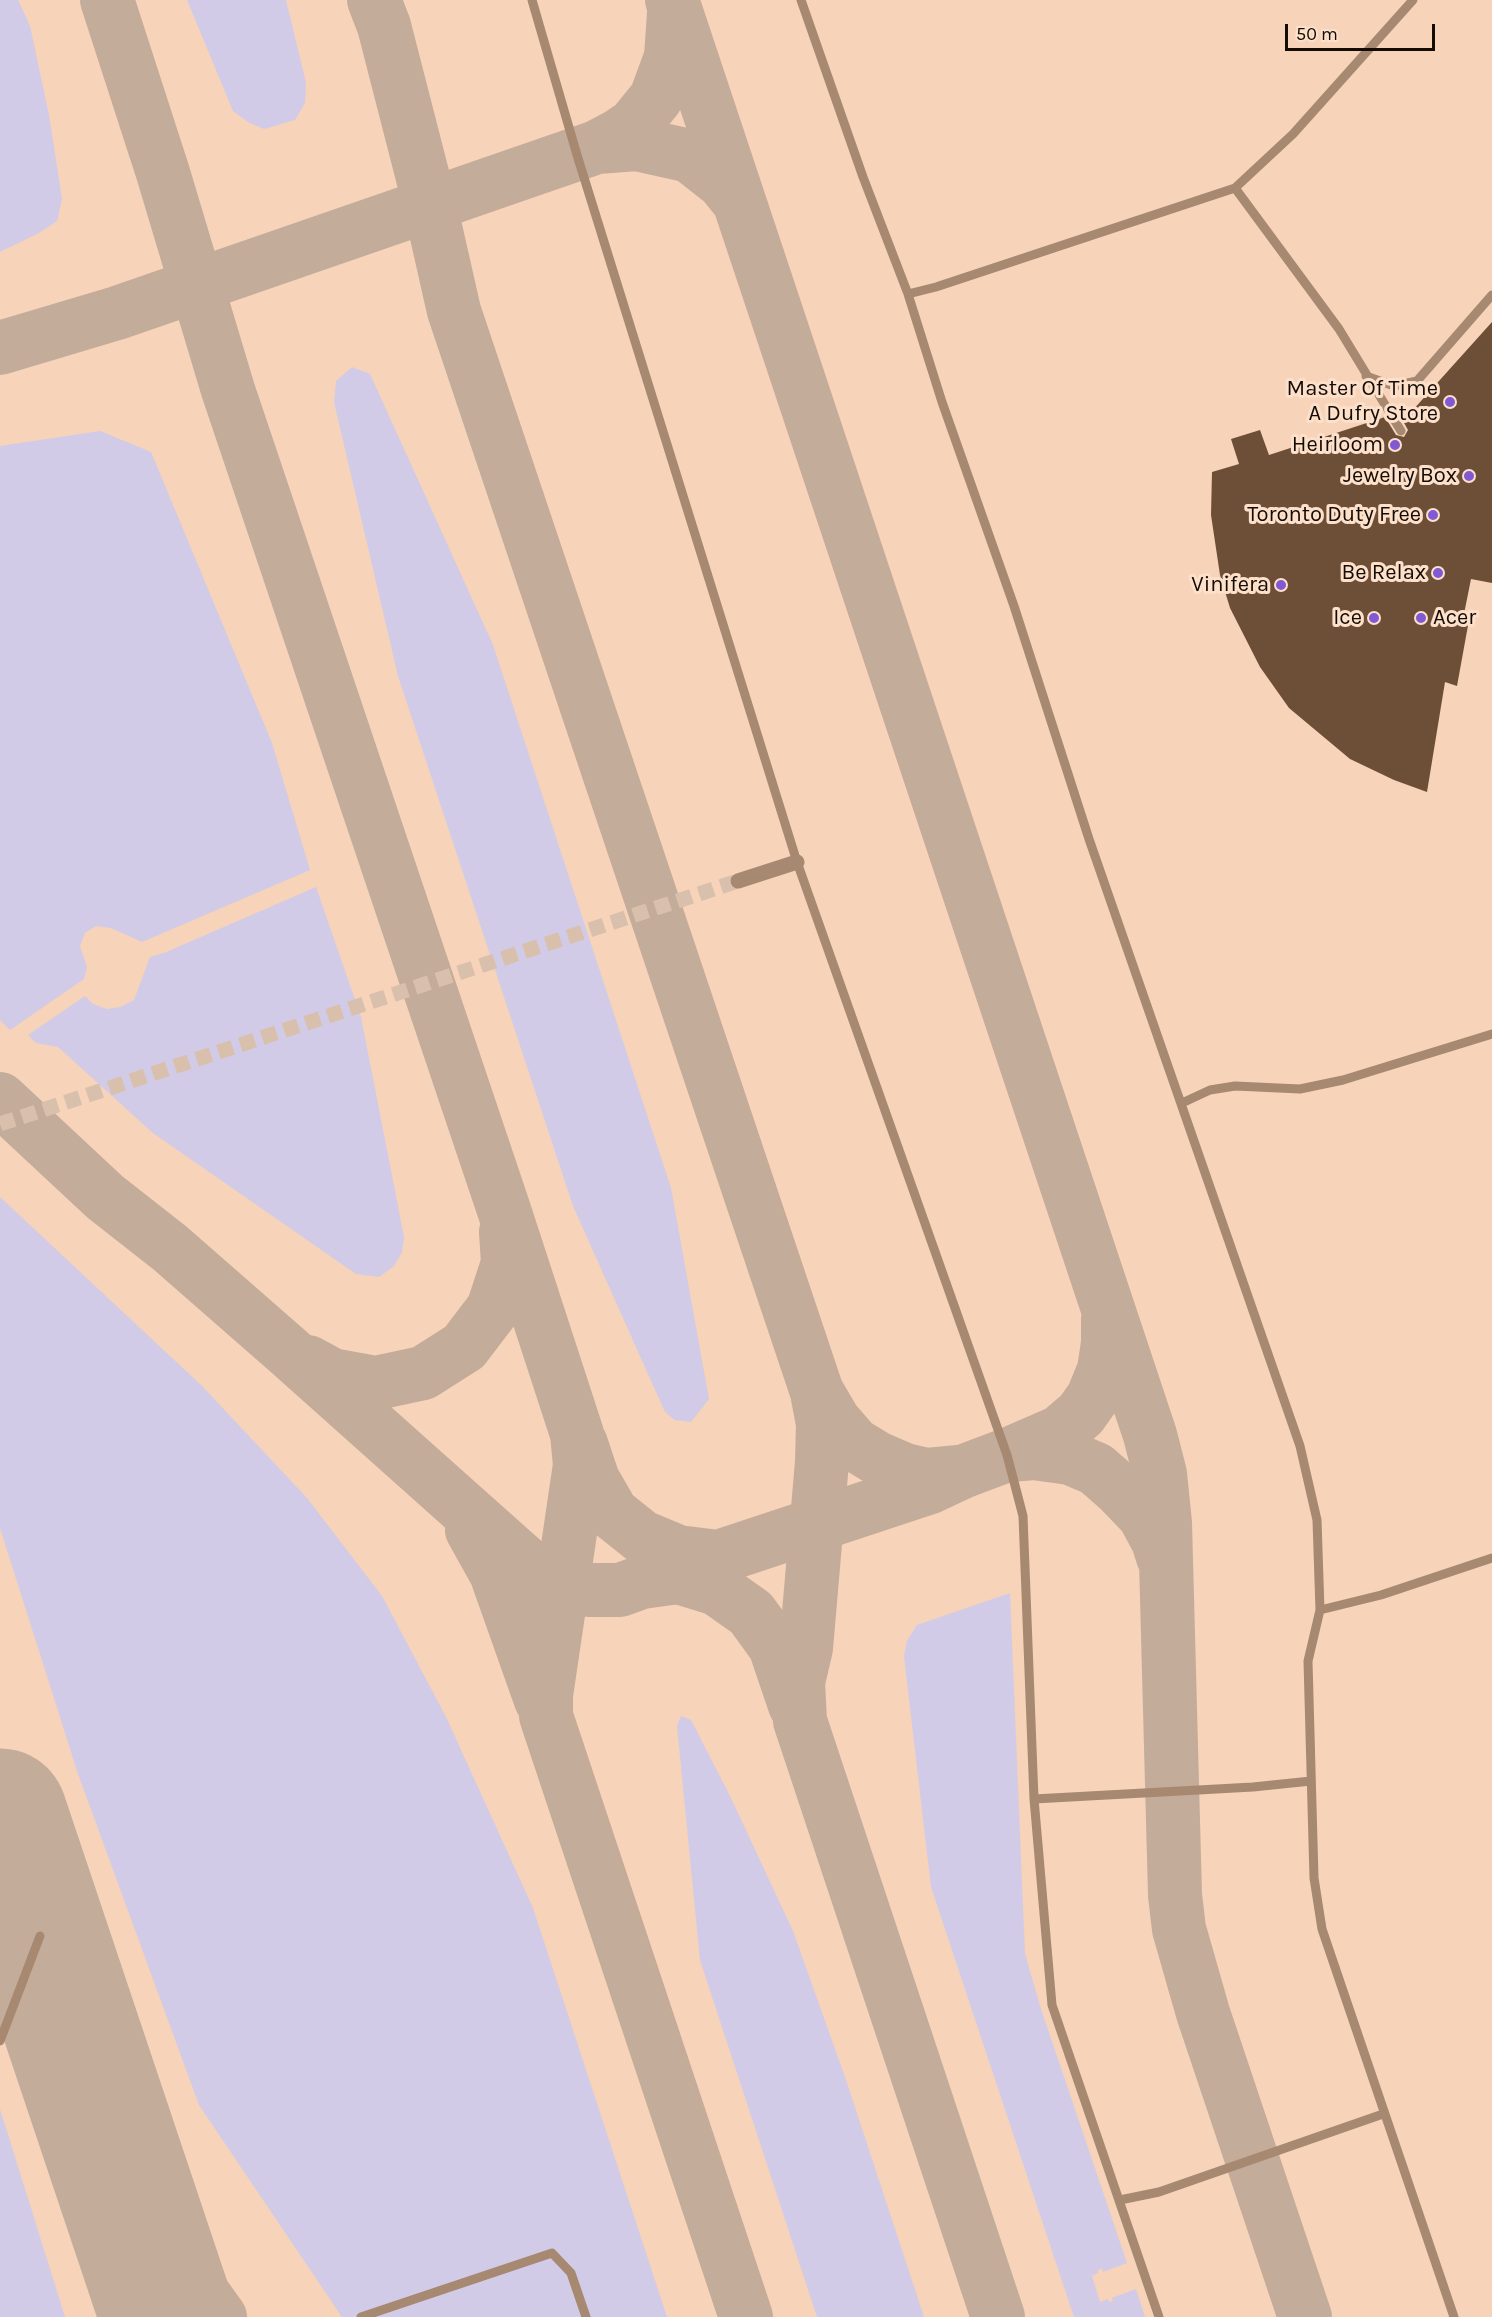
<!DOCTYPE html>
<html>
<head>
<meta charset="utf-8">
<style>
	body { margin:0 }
	#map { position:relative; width:1492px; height:2317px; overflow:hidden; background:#fce0ca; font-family:Karla,sans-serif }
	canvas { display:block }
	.scale { position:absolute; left:1285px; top:24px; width:150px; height:27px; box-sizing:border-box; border:3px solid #140b05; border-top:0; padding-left:8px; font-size:18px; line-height:21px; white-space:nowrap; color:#140b05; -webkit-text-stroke:4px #fce0ca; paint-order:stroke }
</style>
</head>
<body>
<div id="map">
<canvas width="1492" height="2317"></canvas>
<div class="scale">50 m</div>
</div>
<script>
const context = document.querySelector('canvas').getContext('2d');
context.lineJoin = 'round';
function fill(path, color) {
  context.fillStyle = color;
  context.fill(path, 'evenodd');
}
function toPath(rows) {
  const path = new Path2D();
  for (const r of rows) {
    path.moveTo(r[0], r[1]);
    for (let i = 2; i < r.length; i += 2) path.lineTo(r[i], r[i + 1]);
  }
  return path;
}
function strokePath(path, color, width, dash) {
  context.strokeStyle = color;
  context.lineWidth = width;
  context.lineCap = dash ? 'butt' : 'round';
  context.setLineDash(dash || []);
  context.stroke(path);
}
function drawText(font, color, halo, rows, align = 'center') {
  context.font = font + ' Karla,sans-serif';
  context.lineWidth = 6;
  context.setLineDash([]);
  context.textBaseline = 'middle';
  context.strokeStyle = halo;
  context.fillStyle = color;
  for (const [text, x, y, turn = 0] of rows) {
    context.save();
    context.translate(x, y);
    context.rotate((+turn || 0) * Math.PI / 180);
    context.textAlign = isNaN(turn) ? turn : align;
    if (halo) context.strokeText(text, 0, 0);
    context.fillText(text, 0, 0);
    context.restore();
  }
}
const built = toPath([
	[0,0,1492,0,1492,2317,0,2317]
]);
const green = toPath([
	[0,0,18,0,30,26,49,115,62,199,57,221,39,233,0,252],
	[187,0,286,0,306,83,305,103,295,120,264,129,248,122,233,111],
	[352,367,370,374,493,645,671,1188,709,1399,691,1422,675,1420,665,1412,573,1206,398,676,334,402,336,381],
	[100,431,151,452,272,743,310,870,142,942,111,928,96,926,85,933,80,946,87,967,84,979,10,1030,0,1020,0,446],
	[316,887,361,1017,404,1237,402,1252,394,1266,379,1277,356,1274,153,1133,58,1047,36,1043,28,1035,85,996,93,1004,107,1009,120,1007,134,1000,150,957,164,953],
	[0,1197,202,1386,307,1498,382,1596,446,1717,533,1908,667,2317,342,2317,199,2105,78,1774,0,1528],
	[1010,1593,1025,1954,1041,2009,1127,2263,1103,2272,1102,2268,1098,2270,1098,2273,1092,2276,1100,2302,1108,2299,1109,2302,1113,2301,1112,2298,1136,2289,1145,2317,1074,2317,931,1887,904,1656,907,1641,917,1625],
	[681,1716,691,1720,730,1796,793,1931,845,2077,924,2317,817,2317,700,1960,677,1726],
	[0,2109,65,2317,0,2317]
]);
const taxiway = toPath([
	[107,0,163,173,228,390,504,1210,577,1434,580,1465,546,1695,546,1716,746,2317],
	[374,0,384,26,430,205,454,311,817,1392,823,1424,822,1462,806,1648,798,1682,800,1721,998,2317],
	[672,0,1150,1435,1160,1474,1165,1523,1175,1895,1179,1929,1203,2013,1305,2317],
	[597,147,636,144,690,156,723,182,739,202],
	[0,348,117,313,597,147,618,136,634,125,656,98,671,57,674,13],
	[0,1099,105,1197,170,1248,290,1353,531,1568,562,1584,589,1590,620,1590,642,1582,678,1577,717,1589,751,1613,775,1646,795,1705],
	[308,1362,332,1375,376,1383,423,1373,464,1347,493,1309,508,1263,506,1232],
	[817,1392,834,1421,854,1444,877,1458,905,1470,927,1475,959,1472],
	[581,1444,593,1480,612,1513,642,1537,678,1552,718,1557],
	[1009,1455,1034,1453,1070,1458,1096,1469,1120,1490,1144,1515,1158,1541,1163,1557],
	[472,1530,496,1573,541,1700],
	[658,1577,930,1487,962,1472,1007,1455,1060,1432,1081,1414,1093,1397,1104,1370,1108,1343,1108,1319],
	[105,2130,173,2252,220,2317]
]);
const runway = toPath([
	[0,1816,168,2317]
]);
const building = toPath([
	[1492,322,1492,583,1471,579,1463,619,1469,620,1457,686,1445,682,1427,792,1394,780,1350,759,1289,708,1260,667,1230,608,1220,575,1211,515,1212,472,1239,464,1231,439,1260,430,1269,455,1385,417,1396,435,1404,437,1408,430,1403,421]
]);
const minorTunnel = toPath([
	[0,1124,738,881]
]);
const service = toPath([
	[532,0,577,155,797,862,1007,1455,1023,1516,1034,1799,1052,2005,1159,2317],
	[801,0,863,177,908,294,942,402,1014,606,1089,839,1300,1446,1317,1520,1320,1610,1308,1661,1314,1878,1322,1929,1454,2317],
	[1235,188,1339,329,1401,431],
	[908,294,936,287,1235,188,1293,134,1413,0],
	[1366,376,1394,386,1417,381,1492,295],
	[1182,1103,1210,1090,1235,1086,1300,1089,1343,1080,1492,1034],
	[1320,1610,1381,1595,1492,1558],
	[1034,1799,1253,1787,1311,1781],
	[0,2041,40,1936],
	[1120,2200,1159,2192,1383,2114],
	[361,2317,552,2253,571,2273,586,2317]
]);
const minor = toPath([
	[738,881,797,862]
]);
const markers = [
	[1450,402,6,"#8159d3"],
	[1395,445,6,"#8159d3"],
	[1469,476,6,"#8159d3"],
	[1433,515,6,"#8159d3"],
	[1438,573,6,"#8159d3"],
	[1281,585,6,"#8159d3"],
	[1374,618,6,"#8159d3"],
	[1421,618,6,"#8159d3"]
];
const poiNames = [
	["Master Of Time",1438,389],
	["A Dufry Store",1438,414],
	["Heirloom",1383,445],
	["Jewelry Box",1457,476],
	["Toronto Duty Free",1421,515],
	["Be Relax",1426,573],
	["Vinifera",1269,585],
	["Ice",1362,618],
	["Acer",1433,618,"left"]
];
fill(built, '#f6d3b9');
fill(green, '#d1cbe7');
strokePath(taxiway, '#c4ac9a', 54);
strokePath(runway, '#c4ac9a', 135);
fill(building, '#6d4f38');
strokePath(minorTunnel, '#d9c0ac', 15, [15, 8]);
strokePath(service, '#a78870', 9);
strokePath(minor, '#a78870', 15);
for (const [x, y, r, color] of markers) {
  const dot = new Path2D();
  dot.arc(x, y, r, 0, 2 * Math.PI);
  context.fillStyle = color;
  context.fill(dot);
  strokePath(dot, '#fce0ca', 2);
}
drawText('22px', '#140b05', '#fce0ca', poiNames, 'right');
</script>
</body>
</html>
